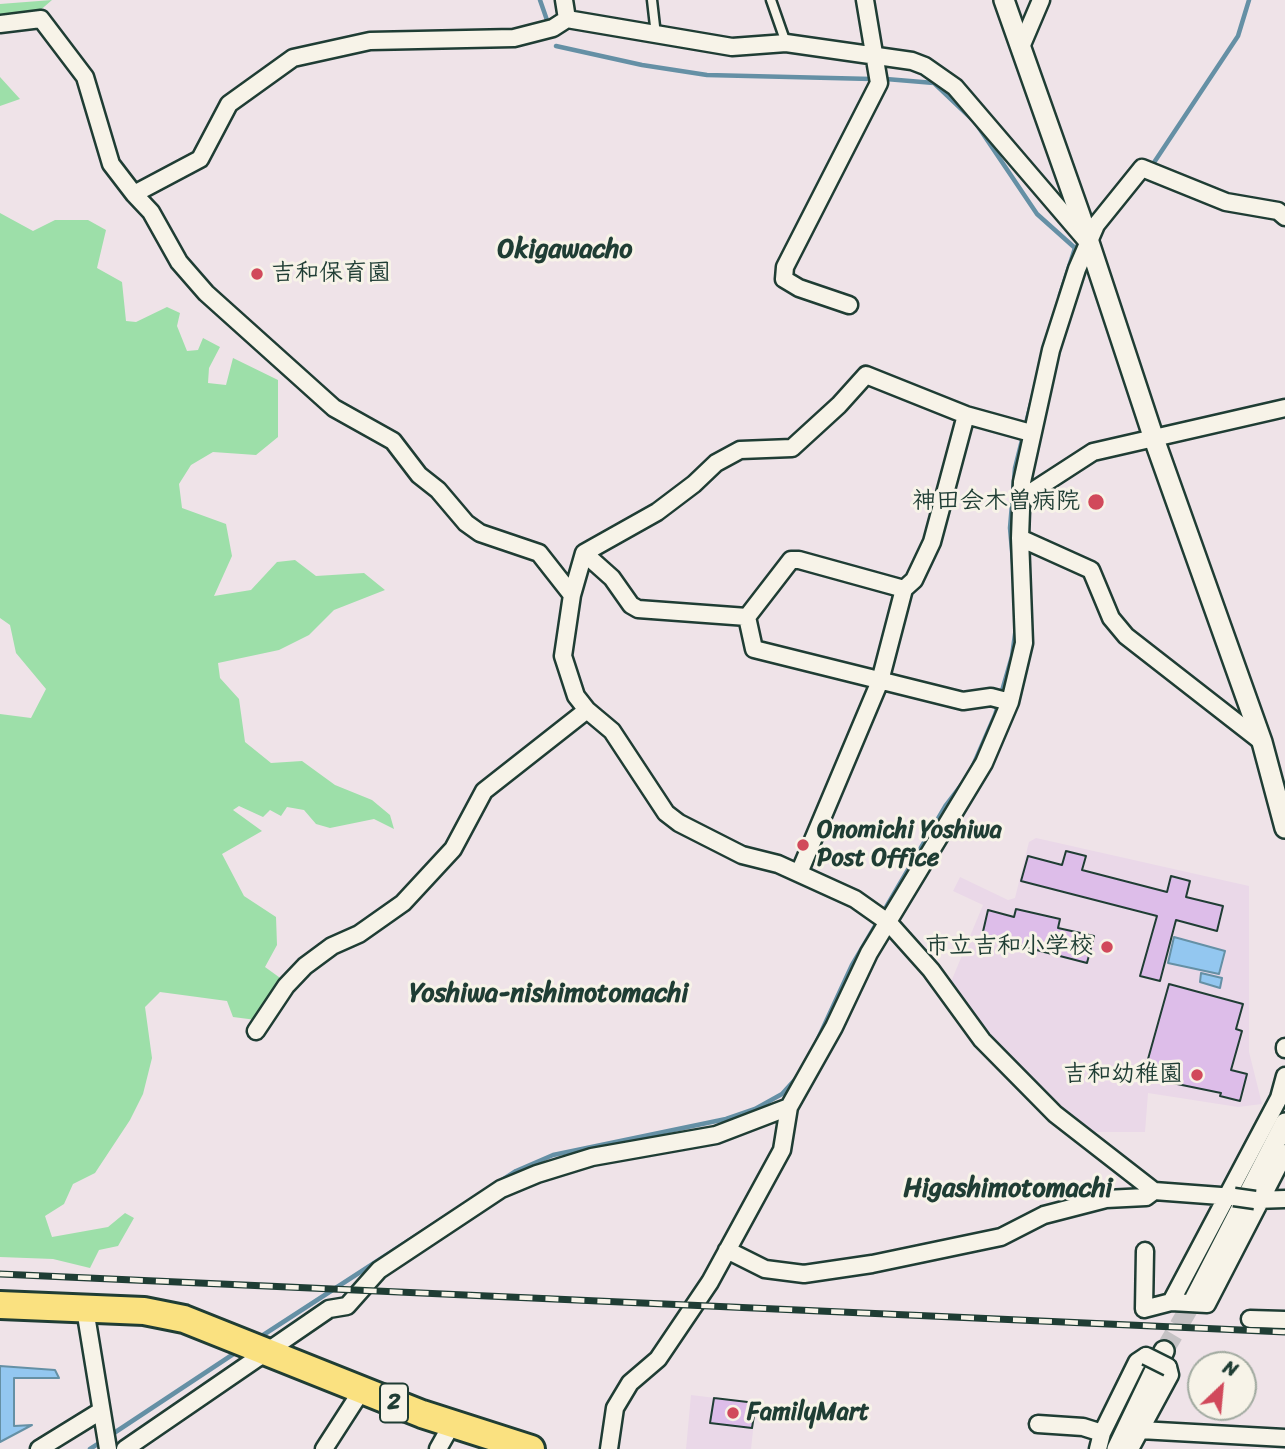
<!DOCTYPE html>
<html>
<head>
<meta charset="utf-8">
<style>
	body { margin:0 }
	#map { position:relative; width:1285px; height:1449px; overflow:hidden; background:#efe3e8; font-family:Sriracha,sans-serif }
	canvas { display:block }
	.north { position:absolute; left:1187px; top:1351px; width:70px; height:70px; box-sizing:border-box; background:#f7f3e8; border:2px solid #a1aaa0; border-radius:50%; rotate:26deg; font-size:19px; font-weight:700; line-height:28px; text-align:center; color:#1f3d34 }
	.north::after { content:''; display:block; margin:auto; width:24px; height:32px; background:#d1495b; clip-path:polygon(50% 0,100% 100%,50% 72%,0 100%) }
</style>
</head>
<body>
<div id="map">
<canvas width="1285" height="1449"></canvas>
<div class="north">N</div>
</div>
<script>
const context = document.querySelector('canvas').getContext('2d');
context.lineJoin = 'round';
function fill(path, color) {
  context.fillStyle = color;
  context.fill(path, 'evenodd');
}
function toPath(rows) {
  const path = new Path2D();
  for (const r of rows) {
    path.moveTo(r[0], r[1]);
    for (let i = 2; i < r.length; i += 2) path.lineTo(r[i], r[i + 1]);
  }
  return path;
}
function strokePath(path, color, width, dash) {
  context.strokeStyle = color;
  context.lineWidth = width;
  context.lineCap = dash ? 'butt' : 'round';
  context.setLineDash(dash || []);
  context.stroke(path);
}
function drawText(font, color, halo, rows, align = 'center') {
  context.font = font + ' Sriracha,"Klee One",sans-serif';
  context.lineWidth = 6;
  context.setLineDash([]);
  context.textBaseline = 'middle';
  context.strokeStyle = halo;
  context.fillStyle = color;
  for (const [text, x, y, turn = 0] of rows) {
    context.save();
    context.translate(x, y);
    context.rotate((+turn || 0) * Math.PI / 180);
    context.textAlign = isNaN(turn) ? turn : align;
    if (halo) context.strokeText(text, 0, 0);
    context.fillText(text, 0, 0);
    context.restore();
  }
}
const built = toPath([
	[1036,838,1249,886,1249,1052,1262,1104,1238,1107,1148,1093,1145,1132,1084,1132,985,1038,948,989,983,905,953,891,960,877,1008,900,1015,898,1029,842],
	[691,1395,756,1403,751,1449,686,1449]
]);
const green = toPath([
	[52,0,37,13,0,16,0,4],
	[0,77,20,99,0,106],
	[0,213,33,231,55,220,88,220,106,230,97,268,122,282,126,321,136,322,167,307,180,313,177,326,187,351,198,350,203,338,220,347,209,368,208,383,226,385,233,358,278,380,278,437,256,455,213,452,191,465,179,484,182,508,226,524,232,556,214,596,251,590,277,562,295,560,316,576,364,573,385,590,334,610,309,635,279,650,218,663,220,678,239,699,245,742,271,763,302,761,335,785,372,800,390,815,394,829,374,819,330,828,316,824,304,810,287,807,281,816,270,810,263,817,239,806,233,810,262,831,222,854,244,896,276,917,277,945,265,967,283,980,264,1021,233,1017,227,1001,160,992,145,1007,152,1058,143,1094,130,1120,95,1173,73,1184,64,1204,45,1216,52,1237,108,1227,125,1213,134,1218,118,1246,99,1250,90,1268,53,1259,0,1257,0,714,31,718,46,689,16,653,10,625,0,618]
]);
const water = toPath([
	[1174,937,1225,951,1219,974,1168,963,1174,937],
	[1201,973,1222,978,1220,988,1200,982,1201,973],
	[0,1366,55,1370,59,1378,14,1378,14,1426,32,1425,0,1442,0,1366]
]);
const stream = toPath([
	[540,0,548,23],
	[556,46,642,65,707,75,872,79],
	[886,79,934,83,975,122,1037,214,1075,248],
	[1151,167,1238,36,1249,0],
	[1060,295,1075,248,1084,240],
	[1025,427,1035,388],
	[1014,573,1010,528,1015,468,1023,436],
	[972,768,995,715,1012,656,1016,627],
	[882,914,946,805,968,776],
	[817,1041,852,965,878,921],
	[257,1339,516,1171,553,1155,726,1119,755,1109,782,1094,800,1074],
	[111,1435,238,1351],
	[90,1449,104,1440]
]);
const building = toPath([
	[1066,851,1086,856,1082,870,1167,892,1171,876,1190,881,1186,897,1223,906,1217,931,1176,920,1160,981,1140,976,1157,916,1021,881,1028,856,1062,865,1066,851],
	[1016,909,1060,919,1058,928,1094,936,1087,963,982,936,988,910,1014,917,1016,909],
	[1169,984,1243,1004,1236,1029,1242,1031,1231,1070,1247,1074,1240,1101,1220,1096,1221,1093,1143,1077,1169,984],
	[714,1398,756,1403,752,1428,710,1423,714,1398]
]);
const tertiaryTunnel = toPath([
	[1164,1351,1195,1298]
]);
const service = toPath([
	[652,0,656,35],
	[771,0,786,43]
]);
const minor = toPath([
	[564,0,567,19],
	[0,24,41,19,85,77,111,164,134,194,151,212,179,262,206,293,334,408,393,441,419,475,438,490,466,523,480,533,539,553,572,595],
	[1021,47,1041,0],
	[134,194,200,159,229,104,293,58,370,41,514,38,553,28,567,19,732,47,786,43,912,61,925,66,955,87,1086,240],
	[849,305,799,288,784,279,785,267,879,83,865,0],
	[1031,433,966,415,866,375,839,405,792,448,740,450,716,463,694,484,657,512,584,553,572,595,563,656,576,696,587,710,612,731,666,813,679,823,742,855,778,864,855,899,889,923,931,970,982,1040,1055,1114,1154,1191,1234,1197],
	[1022,498,1093,452,1285,408],
	[1020,538,1091,570,1111,618,1126,636,1262,742],
	[584,553,612,578,631,605,638,609,747,617],
	[904,589,799,560,791,560,747,617,754,649,963,701,991,697,1010,702],
	[799,873,880,681,904,589,914,580,932,542,966,415],
	[256,1031,286,986,305,966,332,946,359,934,403,903,453,849,484,791,587,710],
	[1285,1047,1285,1049],
	[1285,1076,1279,1098,1171,1302,1207,1304,1285,1153],
	[1255,1200,1285,1199],
	[727,1250,765,1269,804,1274,872,1264,1001,1237,1044,1215,1106,1199,1146,1197,1154,1191],
	[1145,1251,1144,1309,1171,1302],
	[85,1309,108,1449],
	[1250,1319,1285,1320],
	[1038,1424,1083,1427,1102,1433],
	[1140,1430,1285,1438],
	[39,1449,99,1412],
	[125,1449,329,1309,347,1306,379,1270,501,1189,537,1174,592,1157,716,1135,789,1107],
	[324,1449,362,1390],
	[438,1449,452,1424],
	[609,1449,615,1408,630,1383,658,1359,710,1282,782,1150,789,1107,834,1027,869,953,984,763,1010,702,1024,643,1020,538,1022,482,1051,350,1077,269,1096,225,1142,168,1226,202,1278,211,1285,217],
	[1098,1449,1102,1433,1137,1362,1146,1356],
	[1130,1449,1170,1375,1168,1367]
]);
const tertiary = toPath([
	[1004,0,1080,215,1153,436,1262,742,1285,828],
	[1195,1298,1285,1123],
	[1117,1449,1164,1351]
]);
const trunk = toPath([
	[0,1305,144,1311,184,1319,422,1414,531,1449]
]);
const rail = toPath([
	[0,1274,1285,1332]
]);
const minorBridge = toPath([
	[1234,1197,1255,1200],
	[1146,1356,1168,1367]
]);
const markers = [
	[257,274,7,"#d1495b"],
	[1096,502,9,"#d1495b"],
	[803,845,7,"#d1495b"],
	[1107,947,7,"#d1495b"],
	[1197,1075,7,"#d1495b"],
	[733,1413,7,"#d1495b"]
];
const shields = [
	[394,1403,28]
];
const shieldNames = [
	["2",394,1403]
];
const poiNames = [
	["吉和保育園",271,274],
	["神田会木曽病院",1080,502,"right"],
	["Onomichi Yoshiwa",817,831],
	["Post Office",817,859],
	["市立吉和小学校",1093,947,"right"],
	["吉和幼稚園",1183,1075,"right"],
	["FamilyMart",747,1413]
];
const neighbourhoodNames = [
	["Okigawacho",565,250],
	["Yoshiwa-nishimotomachi",549,994],
	["Higashimotomachi",1008,1189]
];
fill(built, '#ead8e8');
fill(green, '#9ddfa9');
fill(water, '#93c7f0');
strokePath(water, '#6590a5', 2);
strokePath(stream, '#6590a5', 4.5);
fill(building, '#ddbde9');
strokePath(building, '#1f3d34', 2);
strokePath(tertiaryTunnel, '#c5c2c4', 19, [19, 10]);
strokePath(service, '#1f3d34', 13);
strokePath(minor, '#1f3d34', 21);
strokePath(tertiary, '#1f3d34', 24);
strokePath(trunk, '#1f3d34', 32);
strokePath(service, '#f7f3e8', 8);
strokePath(minor, '#f7f3e8', 16);
strokePath(tertiary, '#f7f3e8', 19);
strokePath(trunk, '#fae180', 26);
strokePath(rail, '#1f3d34', 7);
strokePath(rail, '#f7f3e8', 4.5, [13]);
strokePath(minorBridge, '#1f3d34', 21, []);
strokePath(minorBridge, '#f7f3e8', 16);
for (const [x, y, r, color] of markers) {
  const dot = new Path2D();
  dot.arc(x, y, r, 0, 2 * Math.PI);
  context.fillStyle = color;
  context.fill(dot);
  strokePath(dot, '#f7f3e8', 2.5);
}
for (const [x, y, w] of shields) {
  const box = new Path2D();
  box.roundRect(x - w / 2, y - 19.5, w, 39, 5);
  context.fillStyle = '#f7f3e8';
  context.fill(box);
  strokePath(box, '#1f3d34', 2);
}
drawText('bold 23px', '#1f3d34', null, shieldNames);
drawText('bold 24px', '#1f3d34', '#f7f3e8', poiNames, 'left');
drawText('bold 26px', '#1f3d34', '#f7f3e8', neighbourhoodNames);
</script>
</body>
</html>
